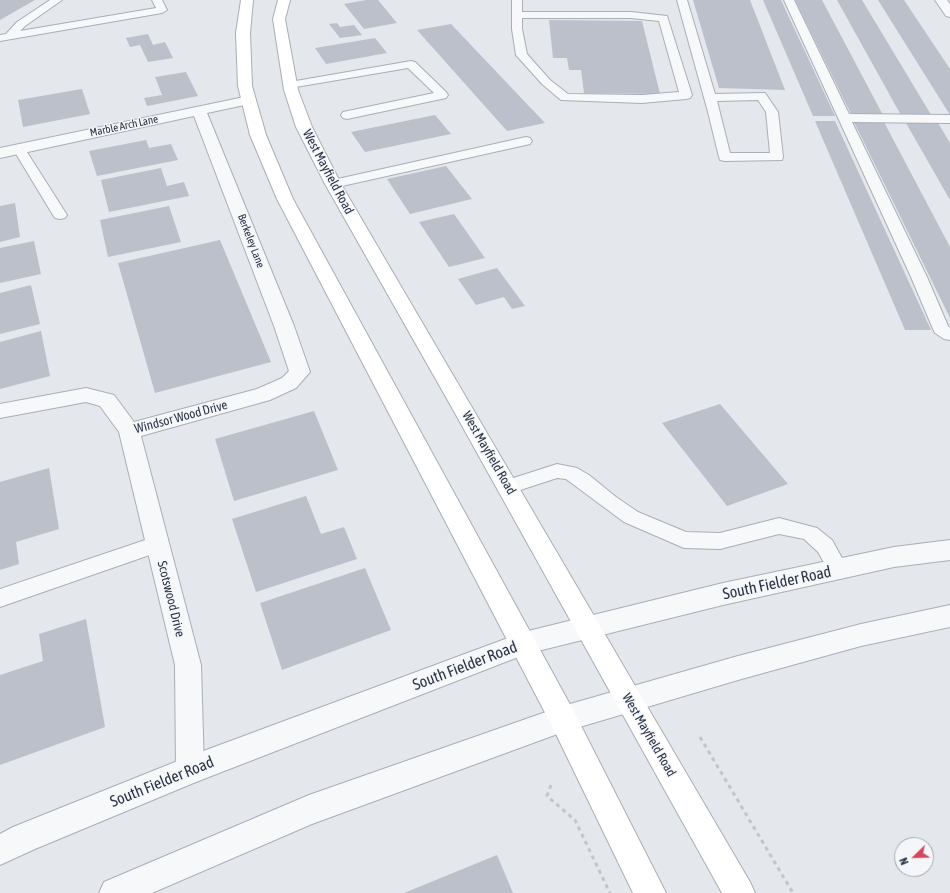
<!DOCTYPE html>
<html>
<head>
<meta charset="utf-8">
<style>
	body { margin:0 }
	#map { position:relative; width:950px; height:893px; overflow:hidden; background:#e4e7ec; font-family:"Asap Condensed",sans-serif }
	canvas { display:block }
	.north { position:absolute; left:894px; top:837px; width:40px; height:40px; box-sizing:border-box; background:#f4f6f9; border:1px solid #a4a8b1; border-radius:50%; rotate:247deg; font-size:11px; font-weight:700; line-height:16px; text-align:center; color:#2b3445 }
	.north::after { content:''; display:block; margin:auto; width:14px; height:18px; background:#d1495b; clip-path:polygon(50% 0,100% 100%,50% 72%,0 100%) }
</style>
</head>
<body>
<div id="map">
<canvas width="950" height="893"></canvas>
<div class="north">N</div>
</div>
<script>
const context = document.querySelector('canvas').getContext('2d');
context.lineJoin = 'round';
function fill(path, color) {
  context.fillStyle = color;
  context.fill(path, 'evenodd');
}
function toPath(rows) {
  const path = new Path2D();
  for (const r of rows) {
    path.moveTo(r[0], r[1]);
    for (let i = 2; i < r.length; i += 2) path.lineTo(r[i], r[i + 1]);
  }
  return path;
}
function strokePath(path, color, width, dash) {
  context.strokeStyle = color;
  context.lineWidth = width;
  context.lineCap = dash ? 'butt' : 'round';
  context.setLineDash(dash || []);
  context.stroke(path);
}
function drawText(font, color, halo, rows, align = 'center') {
  context.font = font + ' "Asap Condensed",sans-serif';
  context.lineWidth = 3;
  context.setLineDash([]);
  context.textBaseline = 'middle';
  context.strokeStyle = halo;
  context.fillStyle = color;
  for (const [text, x, y, turn = 0] of rows) {
    context.save();
    context.translate(x, y);
    context.rotate((+turn || 0) * Math.PI / 180);
    context.textAlign = isNaN(turn) ? turn : align;
    if (halo) context.strokeText(text, 0, 0);
    context.fillText(text, 0, 0);
    context.restore();
  }
}
const building = toPath([
	[0,0,35,0,0,20],
	[366,0,378,0,397,23,364,29,344,4],
	[693,0,750,0,785,90,719,88],
	[763,0,781,0,835,116,813,116],
	[795,0,822,0,884,117,852,116],
	[837,0,862,0,933,118,902,117],
	[878,0,904,0,950,69,950,115],
	[549,20,642,21,660,94,584,93,581,70,569,70,567,58,553,58],
	[337,23,340,27,354,25,362,35,340,38,329,24],
	[451,24,545,123,507,131,417,30],
	[148,34,153,45,165,42,173,58,148,62,140,45,130,47,126,38],
	[375,38,387,53,326,64,315,48],
	[186,72,198,96,147,106,144,98,162,95,155,77],
	[82,89,90,114,23,127,18,100],
	[435,115,451,134,365,152,351,132],
	[815,121,835,121,931,330,905,330],
	[854,122,884,122,950,247,950,318],
	[906,123,938,123,950,143,950,200],
	[146,140,149,148,171,144,178,160,97,176,89,151],
	[446,166,472,199,410,214,387,179],
	[161,168,167,186,184,182,189,196,109,212,101,180],
	[15,203,20,237,0,242,0,206],
	[169,206,181,242,108,257,100,220],
	[454,214,485,258,449,267,419,222],
	[220,240,271,362,155,393,118,263],
	[34,241,41,274,0,283,0,248],
	[497,268,525,306,512,309,504,297,476,305,458,279],
	[31,285,40,324,0,334,0,293],
	[41,331,50,376,0,389,0,342],
	[720,404,788,484,727,506,662,423],
	[314,411,338,470,234,501,215,439],
	[49,468,59,529,16,542,19,564,0,570,0,482],
	[306,496,321,534,344,527,357,559,256,592,232,519],
	[365,568,391,630,282,670,260,603],
	[86,619,105,727,0,765,0,675,43,661,39,634],
	[497,855,513,893,404,893]
]);
const path = toPath([
	[700,737,793,893],
	[551,785,547,796,575,820,610,893]
]);
const service = toPath([
	[50,0,62,0,25,26,20,31,156,8,152,0,162,0,167,10,162,13,0,41,0,35,6,34,17,22,50,0],
	[512,0,522,0,522,12,631,12,667,16,692,95,690,98,686,99,642,103,561,100,542,84,516,55,512,29,512,0],
	[522,18,631,18,659,21,679,92,642,95,568,94,550,80,527,54,522,29,522,18],
	[677,0,687,0,715,94,765,93,778,112,783,157,782,160,725,161,720,160,719,157,708,112,677,0],
	[758,100,766,112,770,153,730,153,717,101,758,100],
	[784,0,794,0,849,114,950,115,950,123,852,122,927,277,948,326,950,328,950,340,944,339,935,333,933,329,911,277,784,0],
	[411,61,415,62,446,92,448,95,446,98,347,119,343,118,341,115,343,112,434,93,408,68,290,88,286,87,284,85,286,83,290,82,411,61],
	[526,137,530,138,532,141,530,144,333,188,328,187,326,184,328,181,333,180,526,137],
	[19,145,24,146,25,149,67,215,65,218,60,219,55,218,53,215,13,149,14,146,19,145],
	[557,464,577,468,589,475,616,497,638,512,686,532,720,533,779,518,817,528,832,540,848,569,845,575,838,577,831,575,818,552,804,539,779,534,720,549,684,548,624,522,566,479,557,478,508,494,501,492,499,487,501,482,557,464],
	[157,536,164,538,167,544,164,550,0,607,0,589,157,536]
]);
const minor = toPath([
	[935,0,947,0,950,4,950,17,946,16,935,0],
	[249,96,254,97,256,100,254,103,207,113,294,326,310,372,296,388,270,400,141,436,201,665,204,770,200,780,190,784,180,780,176,770,175,665,119,432,100,406,86,402,0,418,0,404,86,388,114,395,134,422,257,389,282,378,289,371,274,326,194,116,0,158,0,148,249,96]
]);
const tertiary = toPath([
	[950,540,950,560,894,567,723,605,526,654,196,782,35,849,0,865,0,834,13,827,190,756,524,632,723,583,894,547,950,540],
	[950,605,950,627,861,646,738,680,563,732,312,824,152,893,99,893,104,882,309,795,563,706,738,656,861,624,950,605]
]);
const secondary = toPath([
	[241,0,253,0,250,33,252,86,266,135,293,199,573,710,666,893,633,893,553,728,277,199,250,135,238,86,236,33,241,0],
	[278,0,290,0,285,19,298,90,312,127,341,184,750,882,755,893,722,893,451,406,325,184,296,127,284,90,273,19,278,0]
]);
const farStreetnames = [
	["Marble Arch Lane",124,126,-12],
	["Berkeley Lane",251,241,69]
];
const streetNames = [
	["West Mayfield Road",328,172,62],
	["Windsor Wood Drive",181,417,-15],
	["West Mayfield Road",489,453,60],
	["Scotswood Drive",171,599,76],
	["West Mayfield Road",649,735,60]
];
const nearStreetnames = [
	["South Fielder Road",777,583,-12],
	["South Fielder Road",465,666,-21],
	["South Fielder Road",162,782,-22]
];
fill(building, '#bbc0ca');
strokePath(service, '#a9aeb7', 2);
strokePath(minor, '#a9aeb7', 2);
strokePath(tertiary, '#a9aeb7', 2);
strokePath(secondary, '#a9aeb7', 2);
strokePath(path, '#c2c5cb', 3, [4, 4]);
fill(service, '#f7f8fa');
fill(minor, '#f7f8fa');
fill(tertiary, '#f7f8fa');
fill(secondary, '#fff');
drawText('11px', '#2b3445', '#f4f6f9', farStreetnames);
drawText('13px', '#2b3445', '#f4f6f9', streetNames);
drawText('16px', '#2b3445', '#f4f6f9', nearStreetnames);
</script>
</body>
</html>
